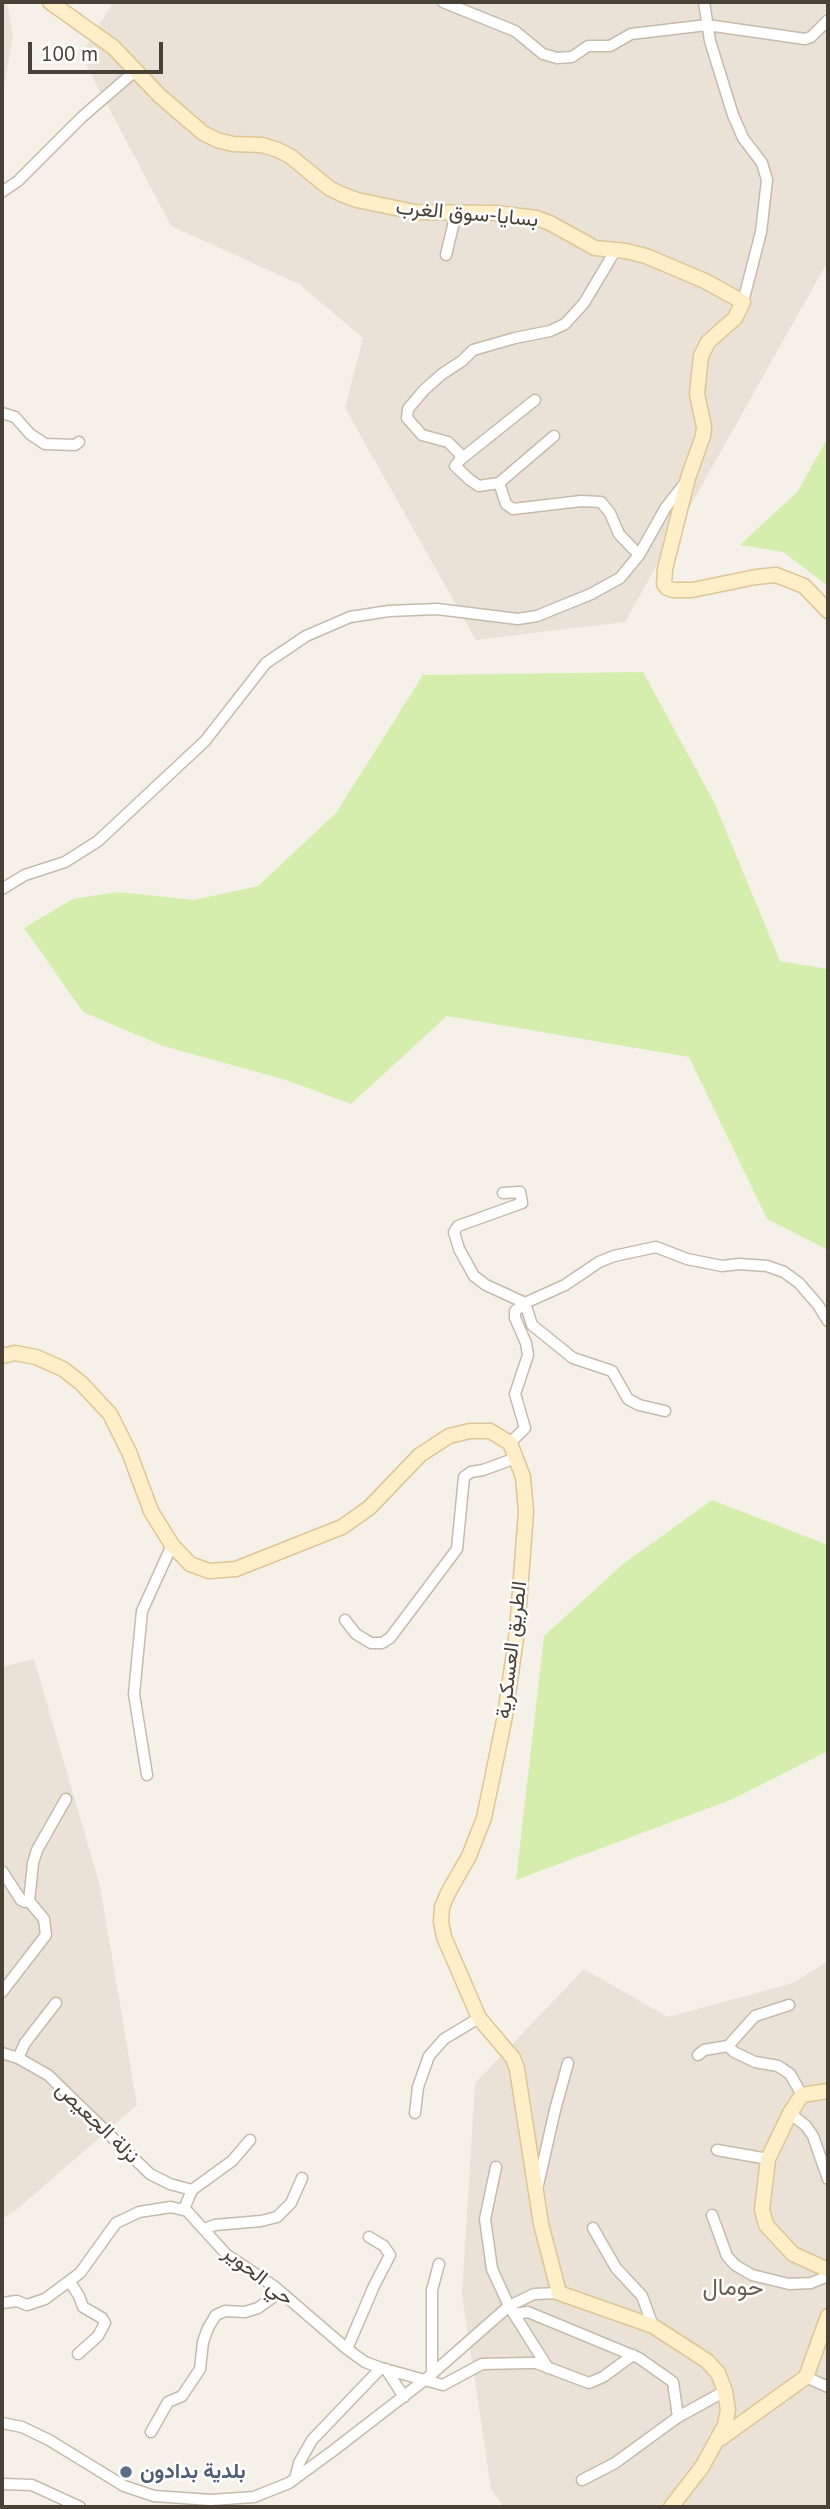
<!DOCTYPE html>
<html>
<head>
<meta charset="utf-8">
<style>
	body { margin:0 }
	#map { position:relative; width:830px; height:2509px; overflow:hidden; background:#f6f1e8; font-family:"PT Sans",sans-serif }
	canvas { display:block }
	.frame { position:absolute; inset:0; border:4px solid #4a4136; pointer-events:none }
	.scale { position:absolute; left:28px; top:42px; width:135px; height:32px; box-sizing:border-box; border:4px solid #4a4136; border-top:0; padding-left:9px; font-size:21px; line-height:24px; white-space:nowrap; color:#4a4136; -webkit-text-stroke:5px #fff; paint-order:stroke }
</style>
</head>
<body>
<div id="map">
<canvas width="830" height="2509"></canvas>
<div class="frame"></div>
<div class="scale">100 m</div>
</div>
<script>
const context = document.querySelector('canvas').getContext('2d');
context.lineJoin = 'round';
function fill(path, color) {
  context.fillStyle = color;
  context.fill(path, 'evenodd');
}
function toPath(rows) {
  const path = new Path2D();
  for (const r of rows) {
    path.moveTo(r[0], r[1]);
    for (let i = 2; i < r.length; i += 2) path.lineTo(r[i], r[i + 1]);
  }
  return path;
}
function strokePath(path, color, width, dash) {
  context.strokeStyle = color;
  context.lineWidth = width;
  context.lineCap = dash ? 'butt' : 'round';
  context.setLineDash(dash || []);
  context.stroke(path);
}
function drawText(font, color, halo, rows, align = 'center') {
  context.font = font + ' "PT Sans",Vazirmatn,sans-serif';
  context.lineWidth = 5;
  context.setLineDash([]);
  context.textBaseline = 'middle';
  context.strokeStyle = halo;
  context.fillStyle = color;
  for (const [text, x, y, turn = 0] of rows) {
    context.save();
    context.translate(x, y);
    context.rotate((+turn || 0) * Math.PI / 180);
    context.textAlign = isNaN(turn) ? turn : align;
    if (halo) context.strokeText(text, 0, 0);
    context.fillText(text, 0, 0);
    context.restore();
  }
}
const residential = toPath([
	[2,2,7,2,13,36,2,97],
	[113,2,828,2,828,261,625,622,476,640,345,408,363,338,299,284,171,226,81,55],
	[34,1659,100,1886,137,2105,15,2211,2,2219,2,1667],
	[828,1961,828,2507,504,2507,491,2489,462,2294,475,2083,584,1969,668,2017,793,1983]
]);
const green = toPath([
	[828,437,828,586,783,552,740,545,798,491],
	[643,672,715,804,780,961,828,969,828,1250,767,1219,689,1057,447,1016,351,1104,286,1080,163,1046,83,1012,24,928,73,899,118,892,194,900,258,886,336,813,423,675],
	[712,1500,828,1545,828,1751,733,1799,516,1880,544,1636,623,1564]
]);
const street = toPath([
	[443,2,515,31,543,54,557,58,572,57,588,46,610,46,631,34,707,25,805,39,811,37,828,20],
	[704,2,710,41,733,115,743,138,762,163,767,180,761,232,743,302],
	[2,192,18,181,82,117,135,71],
	[446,255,456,213],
	[2,413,15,417,30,434,45,444,75,445,79,442],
	[554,436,499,483,506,504,513,509,581,501,601,502,610,513,619,534,639,555],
	[461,459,535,400],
	[499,483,479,486,470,480,455,466,461,459,459,453,448,442,422,435,407,418,408,409,424,390,442,374,462,361,473,350,515,338,550,331,565,324,584,303,615,251],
	[2,889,25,875,65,862,98,841,205,741,266,663,306,636,350,617,389,611,437,609,518,619,537,616,591,594,620,578,639,555,666,507,685,483],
	[503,1193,520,1192,522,1203,458,1226,454,1232,459,1249,474,1276,486,1285,525,1303,532,1325,573,1358,612,1371,628,1399,639,1405,665,1411],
	[510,1443,525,1428,515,1394,528,1355,526,1343,515,1318,515,1311,525,1303,565,1285,599,1262,614,1256,656,1247,687,1259,722,1266,739,1264,767,1266,784,1272,799,1283,818,1305,828,1321],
	[345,1620,356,1634,371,1643,382,1643,390,1638,457,1549,464,1477,471,1472,483,1470,516,1458],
	[147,1775,134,1694,142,1611,172,1545],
	[2,1871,21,1900,25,1902,29,1901,33,1863,37,1850,66,1799],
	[2,1992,46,1935,44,1919,29,1901],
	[728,2046,755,2016,789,2005],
	[2,2053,18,2058,48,2075,150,2174,170,2184,192,2190],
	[698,2055,704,2050,728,2046,734,2052,755,2062,778,2066,790,2074,802,2095],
	[18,2058,25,2043,56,2003],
	[415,2113,418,2087,429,2056,444,2039,479,2018],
	[790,2113,806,2126,813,2136,828,2179],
	[717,2150,768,2159],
	[496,2167,485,2219,492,2269,509,2306,548,2368],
	[538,2185,555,2110,568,2063],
	[184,2209,192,2190,232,2161,250,2140],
	[712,2215,727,2256,735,2265,752,2275,789,2284,811,2283,828,2276],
	[593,2228,616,2268,642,2296,653,2326],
	[204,2229,215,2225,261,2221,277,2217,291,2203,302,2178],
	[70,2282,79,2296,83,2307,102,2318,105,2323,98,2336,78,2354],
	[2,2303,17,2301,27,2305,45,2299,80,2273,116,2223,139,2212,171,2207,187,2211,227,2255,275,2287,347,2349,365,2362,381,2368,443,2385,482,2364,528,2363,536,2363,589,2383,603,2377,633,2355],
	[514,2314,528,2312,639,2358,673,2382,678,2417,725,2391],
	[347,2349,374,2286,390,2255,384,2246,369,2237],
	[386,2369,404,2397],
	[432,2374,432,2290,439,2264],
	[806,2377,828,2387],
	[2,2423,22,2427,49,2440,124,2486,154,2496,211,2500,254,2497,289,2483,334,2450,426,2379,509,2306,534,2294,559,2293],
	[151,2432,168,2402,182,2396,200,2369,203,2342,208,2328,216,2315,225,2311,245,2312,258,2308,280,2292],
	[295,2479,299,2463,312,2440,381,2368],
	[582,2480,615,2463,678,2417],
	[2,2484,32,2485,80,2507]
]);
const secondary = toPath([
	[50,2,113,47,160,96,203,133,217,140,233,144,262,145,278,150,290,156,329,188,341,194,357,200,415,212,496,213,536,218,550,223,595,248,626,251,646,256,705,281,743,302,735,318,708,342,701,356,697,394,704,427,703,436,688,478,665,569,664,584,667,588,673,590,692,590,756,577,776,575,804,586,828,611],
	[2,1356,15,1353,36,1357,63,1369,81,1383,110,1414,129,1452,151,1511,172,1545,190,1564,209,1571,236,1569,342,1527,369,1508,420,1455,449,1436,470,1431,490,1431,510,1443,523,1477,526,1512,517,1631,505,1716,484,1818,469,1856,448,1893,442,1907,441,1922,444,1937,479,2018,513,2058,517,2069,541,2224,559,2293,653,2326,707,2361,718,2373,725,2391,728,2410,725,2425,702,2467,671,2507],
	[828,2091,802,2095,790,2113,768,2159,762,2209,766,2225,793,2254,828,2270],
	[721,2438,806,2377,828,2316]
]);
const markers = [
	[126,2472,7,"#5c6f8a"]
];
const streetNames = [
	["بسايا-سوق الغرب",467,214,5],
	["الطريق العسكرية",512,1650,-83],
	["نزلة الجعيص",97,2123,44],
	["حي الحوير",258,2276,38]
];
const serviceNames = [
	["بلدية بدادون",140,2472]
];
const quarterNames = [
	["حومال",733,2288]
];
fill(residential, '#eae2d6');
fill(green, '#d5eead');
strokePath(street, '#c5bbac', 13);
strokePath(secondary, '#ddc695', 17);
strokePath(street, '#fff', 10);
strokePath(secondary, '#ffefc9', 14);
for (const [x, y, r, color] of markers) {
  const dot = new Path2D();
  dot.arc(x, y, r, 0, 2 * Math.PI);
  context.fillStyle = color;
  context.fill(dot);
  strokePath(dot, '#fff', 2.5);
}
drawText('21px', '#4a4136', '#fff', streetNames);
drawText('bold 21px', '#4e5e75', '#fff', serviceNames, 'left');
drawText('24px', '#6e5e4c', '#fff', quarterNames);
</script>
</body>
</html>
